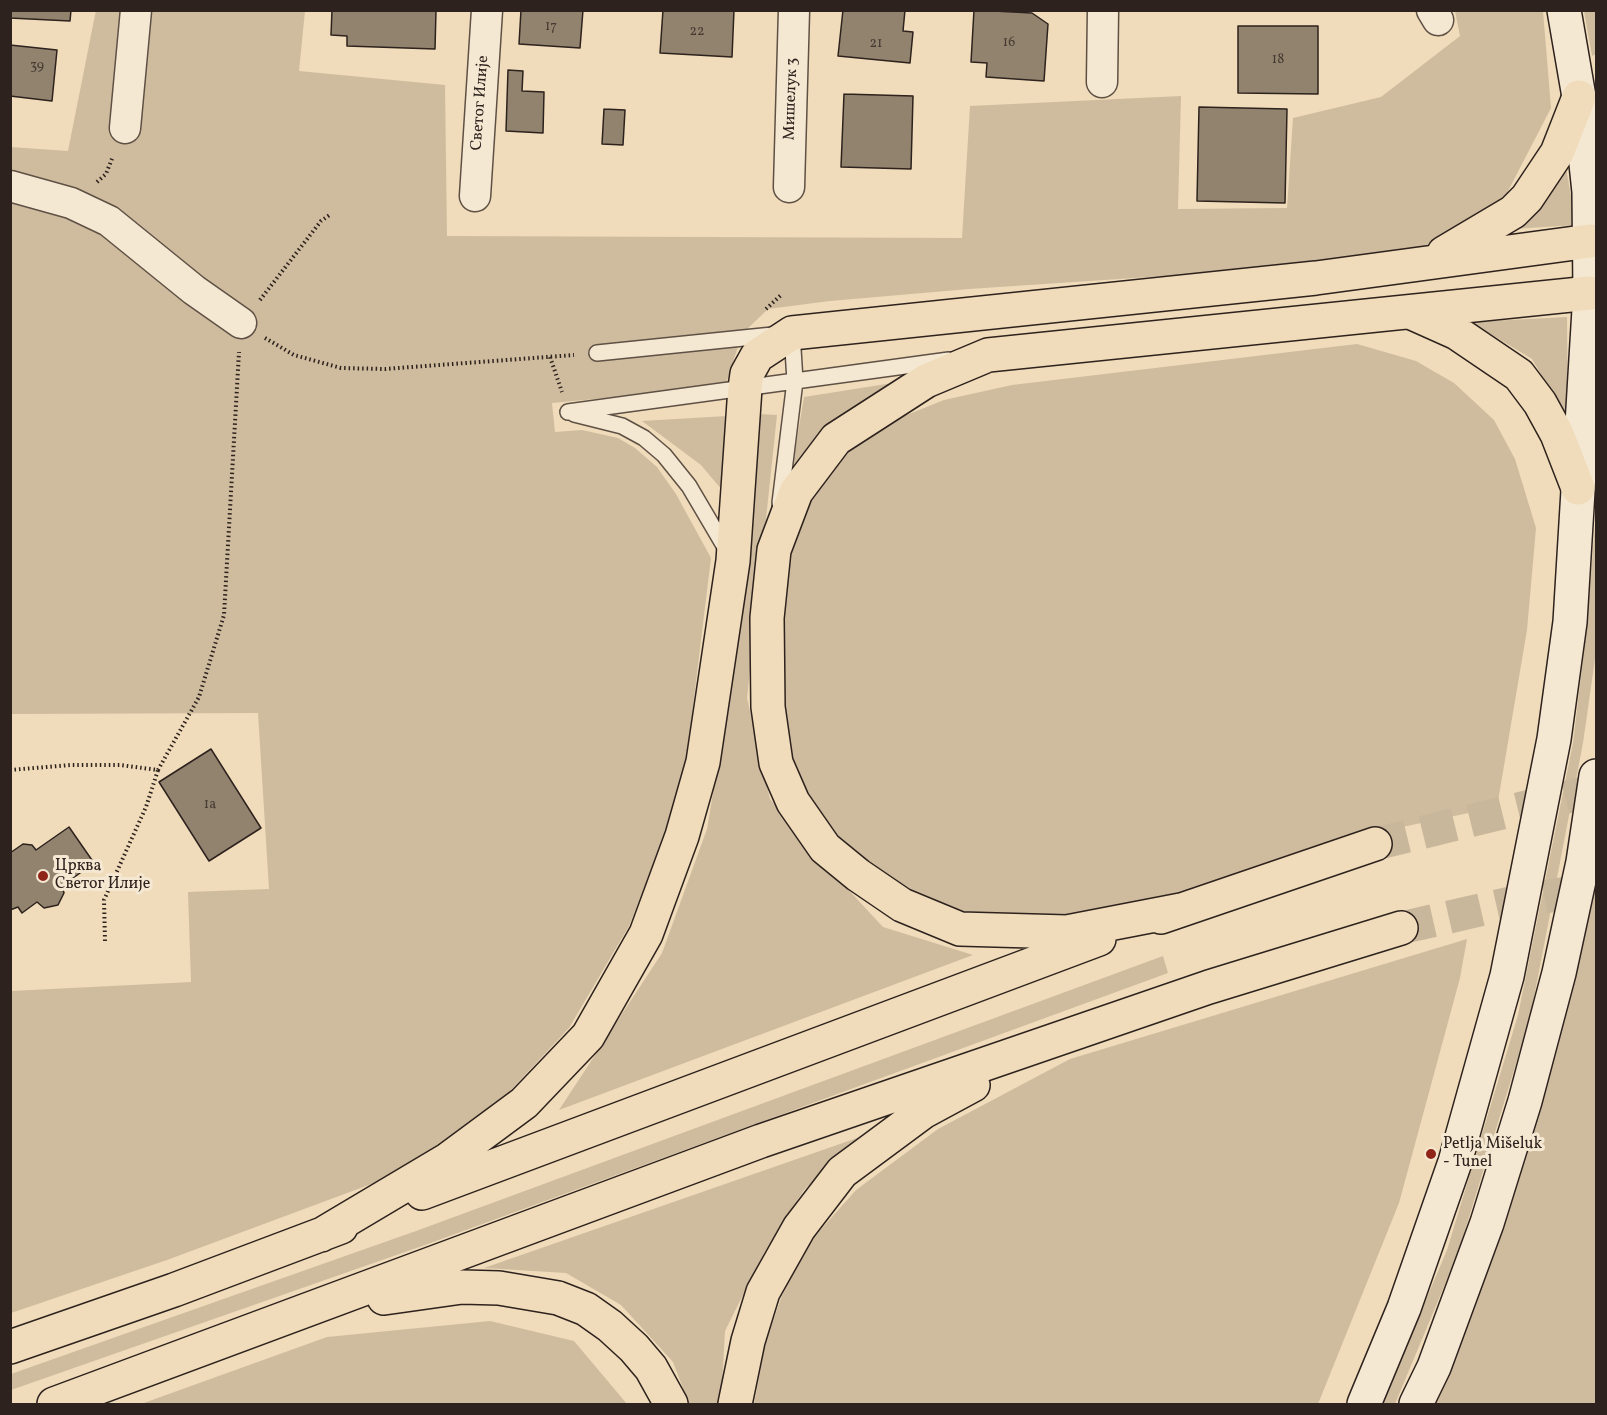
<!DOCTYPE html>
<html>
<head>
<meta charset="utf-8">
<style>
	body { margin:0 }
	#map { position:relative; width:1607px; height:1415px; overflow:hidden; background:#f0dcba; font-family:Vollkorn,serif }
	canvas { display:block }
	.frame { position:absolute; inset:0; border:12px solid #2d221d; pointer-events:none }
</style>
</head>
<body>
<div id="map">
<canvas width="1607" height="1415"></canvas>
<div class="frame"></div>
</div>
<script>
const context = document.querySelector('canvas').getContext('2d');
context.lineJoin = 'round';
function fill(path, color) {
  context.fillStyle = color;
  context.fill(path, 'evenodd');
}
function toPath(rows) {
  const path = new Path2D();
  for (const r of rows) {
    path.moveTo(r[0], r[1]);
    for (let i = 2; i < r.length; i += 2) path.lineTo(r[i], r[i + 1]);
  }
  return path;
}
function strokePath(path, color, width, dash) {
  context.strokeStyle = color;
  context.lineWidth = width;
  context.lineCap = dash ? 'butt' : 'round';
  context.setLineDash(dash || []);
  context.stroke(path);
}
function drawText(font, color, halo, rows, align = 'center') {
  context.font = font + ' Vollkorn,serif';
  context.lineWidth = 6;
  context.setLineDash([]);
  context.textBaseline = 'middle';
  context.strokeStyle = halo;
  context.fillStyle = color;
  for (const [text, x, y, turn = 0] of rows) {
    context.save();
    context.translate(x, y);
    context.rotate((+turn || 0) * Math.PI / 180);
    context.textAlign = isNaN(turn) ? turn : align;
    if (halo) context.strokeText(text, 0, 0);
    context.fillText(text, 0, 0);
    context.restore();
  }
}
const green = toPath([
	[96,10,305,11,299,71,445,85,447,236,962,238,970,106,1181,96,1178,209,1287,208,1293,118,1381,97,1460,36,1455,11,1543,11,1551,108,1507,193,1482,215,1441,243,1390,261,969,289,830,301,768,309,742,334,725,387,552,403,555,432,582,430,618,438,635,448,657,467,676,494,711,558,686,764,665,835,629,926,569,1028,509,1092,434,1147,374,1183,167,1260,11,1313,11,991,191,982,188,892,269,889,258,713,11,714,10,147,68,151],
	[1584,11,1596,11,1596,54,1592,56],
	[1566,168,1576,225,1513,229],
	[1567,317,1568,421,1532,359,1471,322],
	[1357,344,1416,361,1454,383,1494,420,1515,459,1536,528,1527,630,1497,807,1355,837,1179,894,1060,919,958,914,906,891,864,862,831,833,805,793,791,761,782,708,780,621,787,555,810,499,845,452,889,422,944,400,1012,385],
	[905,381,823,436,792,469,804,397],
	[758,414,777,415,747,698,770,799,829,869,883,927,973,955,559,1110,662,953,707,829,728,703],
	[727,416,722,490,701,465,642,421],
	[1596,514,1596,652,1583,743,1530,1018,1458,1253,1395,1404,1382,1404,1447,1250,1518,1015,1573,743,1585,643],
	[1596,857,1596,1404,1425,1404],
	[1467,939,1460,978,1399,1203,1318,1404,754,1404,766,1341,781,1298,808,1244,856,1190,938,1129,1070,1059],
	[1163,956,1168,973,425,1245,11,1390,11,1374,416,1231],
	[860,1137,804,1190,764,1253,725,1331,721,1404,689,1404,673,1362,621,1305,566,1273,484,1268],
	[490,1321,574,1341,627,1404,141,1404,327,1337]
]);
const building = toPath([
	[10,10,71,10,70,21,10,18,10,10],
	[332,10,436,10,435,49,347,46,347,36,331,35,332,10],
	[521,10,583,10,580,48,519,44,521,10],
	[663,10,734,10,732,57,660,53,663,10],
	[843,10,905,10,903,31,913,32,910,63,838,56,843,10],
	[974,10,1032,13,1048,24,1044,81,986,77,987,63,971,62,974,10],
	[1238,26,1318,26,1318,94,1238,93,1238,26],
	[10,45,57,50,52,101,10,96,10,45],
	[508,70,523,71,522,91,544,92,543,133,506,131,508,70],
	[844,94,913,96,911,169,841,167,844,94],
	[1199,107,1287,109,1285,203,1197,201,1199,107],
	[604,109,625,110,623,145,602,144,604,109],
	[211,749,261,828,209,861,159,782,211,749],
	[69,827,94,863,62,886,64,893,58,905,44,908,37,902,22,913,18,907,10,910,10,853,23,844,32,845,36,850,69,827]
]);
const highwayTunnel = toPath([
	[1375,844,1596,790],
	[1401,928,1515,902,1596,888]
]);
const path = toPath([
	[97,182,106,174,113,156],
	[260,300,321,221,331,214],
	[766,309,781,295],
	[265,338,294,355,341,368,385,369,574,355],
	[550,357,562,392],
	[10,770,70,765,120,765,158,770,199,697,224,615,239,352],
	[105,941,104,900,146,807,158,770]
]);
const lane = toPath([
	[597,353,792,333,795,381,780,503],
	[568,412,949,360],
	[574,414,622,426,644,438,664,455,689,486,729,554]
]);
const street = toPath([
	[1432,10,1438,20],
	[1102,82,1103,10],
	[125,128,136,10],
	[10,186,71,203,109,221,194,290,241,323],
	[789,187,794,10],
	[475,196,487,10]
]);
const secondary = toPath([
	[1364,1404,1404,1308,1455,1162,1507,976,1554,739,1570,622,1590,293,1589,192,1579,97,1564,10],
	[1416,1404,1434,1367,1487,1223,1525,1101,1559,973,1583,862,1596,776]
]);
const highway = toPath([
	[1444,253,1513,212,1527,198,1557,153,1579,97],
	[1410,312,1457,333,1519,375,1540,403,1557,434,1578,488],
	[1181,910,1067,932,960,929,902,905,858,875,825,848,793,802,776,763,768,707,767,618,774,550,796,492,836,439,926,381,988,355,1590,293],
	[1161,917,1375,844],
	[422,1193,1099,939],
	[321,1235,447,1160,524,1103,588,1036,646,934,682,836,703,762,733,561,745,388,747,374,757,356,792,333,1316,278,1590,241],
	[384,1298,462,1287,499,1288,558,1298,586,1309,610,1326,634,1348,651,1368,671,1404],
	[10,1347,174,1290,341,1227],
	[54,1404,761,1141,1209,987,1401,928],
	[735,1404,748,1341,763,1292,799,1228,842,1172,923,1112,973,1085]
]);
const markers = [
	[43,876,6,"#8f2418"],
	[1431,1154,6,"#8f2418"]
];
const numberNames = [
	["17",551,27],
	["22",697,32],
	["16",1009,43],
	["21",876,44],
	["18",1278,60],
	["39",37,66],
	["1a",210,805]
];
const streetNames = [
	["Мишелук 3",792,99,-88],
	["Светог Илије",481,103,-86]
];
const poiNames = [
	["Црква",55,867],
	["Светог Илије",55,885],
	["Petlja Mišeluk",1443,1145],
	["- Tunel",1443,1163]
];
fill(green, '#cfbc9f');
fill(building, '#92836f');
strokePath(building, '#2d221d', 1.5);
strokePath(highwayTunnel, '#c9b79b', 33, [33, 16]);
strokePath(lane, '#5e5044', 18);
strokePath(street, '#5e5044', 33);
strokePath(secondary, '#2d221d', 36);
strokePath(highway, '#2d221d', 36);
strokePath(path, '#2d221d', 4, [1.5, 3]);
strokePath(lane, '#f5e8d2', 15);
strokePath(street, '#f5e8d2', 30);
strokePath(secondary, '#f5e8d2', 33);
strokePath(highway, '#f0dcba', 33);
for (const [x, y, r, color] of markers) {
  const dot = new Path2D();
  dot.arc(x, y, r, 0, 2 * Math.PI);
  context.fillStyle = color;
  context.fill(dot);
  strokePath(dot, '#f5e8d2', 2);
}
drawText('14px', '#463a32', null, numberNames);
drawText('16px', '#2d221d', '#f5e8d2', streetNames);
drawText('16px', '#2d221d', '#f5e8d2', poiNames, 'left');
</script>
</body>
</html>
